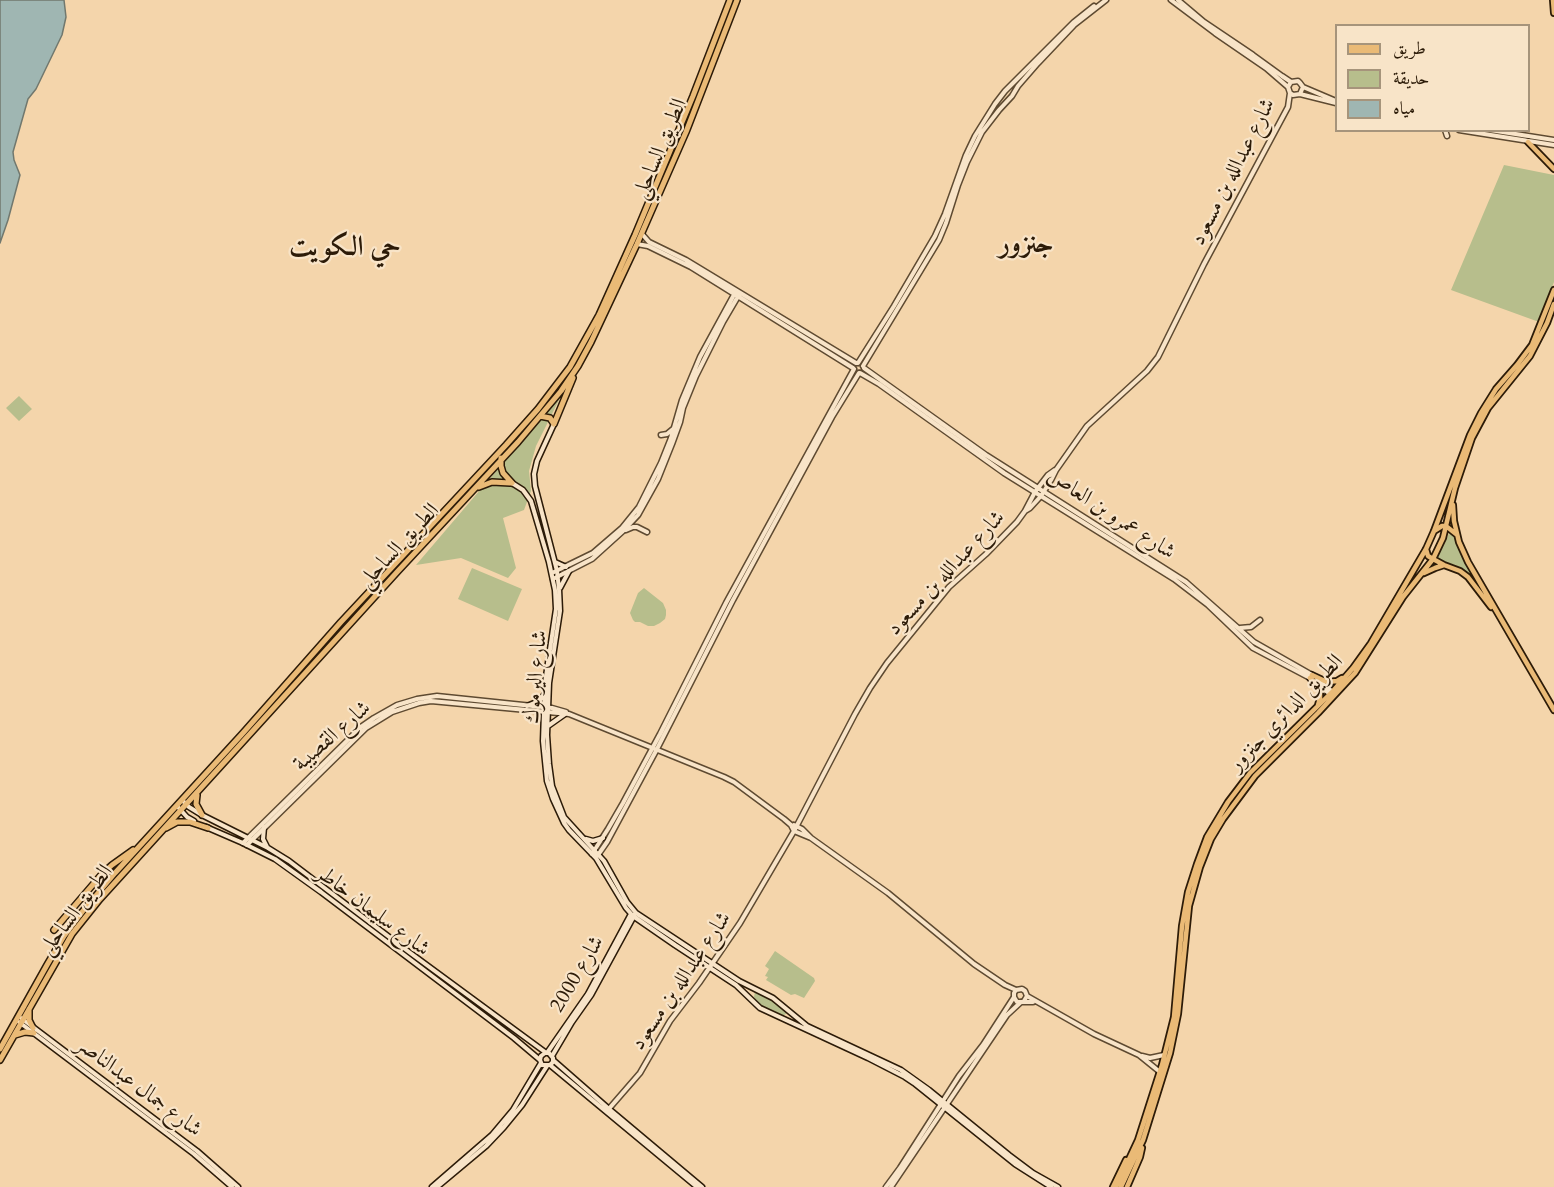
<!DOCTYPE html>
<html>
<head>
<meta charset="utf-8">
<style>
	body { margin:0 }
	#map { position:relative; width:1554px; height:1187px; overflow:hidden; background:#f4d5ab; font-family:"EB Garamond",Amiri,serif }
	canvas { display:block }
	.legend { position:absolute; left:1335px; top:24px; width:195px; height:108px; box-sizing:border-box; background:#f8e4c8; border:2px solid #a6947b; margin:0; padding:8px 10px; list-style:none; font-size:18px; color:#2c1b08 }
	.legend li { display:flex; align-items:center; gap:12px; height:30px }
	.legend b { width:30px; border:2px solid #a6947b }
</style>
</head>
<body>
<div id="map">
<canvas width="1554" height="1187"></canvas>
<ul class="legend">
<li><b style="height:8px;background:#eaba76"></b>طريق</li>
<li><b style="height:16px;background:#b7be8c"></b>حديقة</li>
<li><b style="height:16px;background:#9fb6b2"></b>مياه</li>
</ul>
</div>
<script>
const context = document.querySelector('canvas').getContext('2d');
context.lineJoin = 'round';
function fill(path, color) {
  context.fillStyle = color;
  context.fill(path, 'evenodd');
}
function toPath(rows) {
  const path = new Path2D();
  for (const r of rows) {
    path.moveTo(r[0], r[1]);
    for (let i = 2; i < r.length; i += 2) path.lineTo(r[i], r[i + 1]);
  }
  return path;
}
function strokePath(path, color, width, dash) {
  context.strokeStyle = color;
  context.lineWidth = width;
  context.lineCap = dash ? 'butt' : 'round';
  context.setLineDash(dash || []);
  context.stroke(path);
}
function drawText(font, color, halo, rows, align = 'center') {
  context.font = font + ' "EB Garamond",Amiri,serif';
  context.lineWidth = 4.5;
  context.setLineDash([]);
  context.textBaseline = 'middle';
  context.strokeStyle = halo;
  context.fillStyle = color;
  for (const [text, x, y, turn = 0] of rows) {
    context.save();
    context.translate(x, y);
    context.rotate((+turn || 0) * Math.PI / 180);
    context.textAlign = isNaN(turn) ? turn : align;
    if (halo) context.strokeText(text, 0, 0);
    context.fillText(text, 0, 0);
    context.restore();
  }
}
const green = toPath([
	[1504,165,1554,175,1554,282,1539,322,1451,290],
	[562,394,536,446,529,471,531,491,524,510,503,518,516,568,508,578,461,558,416,565],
	[19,396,32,409,19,421,6,408],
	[1450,530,1452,531,1463,557,1477,581,1455,565,1436,560,1445,543],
	[472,568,522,589,508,621,458,599],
	[644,588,663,603,666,610,666,615,665,619,660,623,654,626,648,626,640,622,635,622,633,620,630,613,638,593],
	[775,951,814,978,815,981,804,998,795,994,791,995,766,980,768,977,765,976,769,969,765,966],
	[755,991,762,992,787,1010,786,1014,782,1016,773,1014,756,1002,754,997]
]);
const water = toPath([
	[0,0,64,0,66,17,62,35,36,89,28,99,13,152,14,160,20,175,8,220,0,243,0,0]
]);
const tertiary = toPath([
	[1171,0,1215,33,1266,68,1288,87],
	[1178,0,1204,22,1253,55,1282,76,1291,82,1298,81,1300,83,1303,87,1300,94,1293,95,1290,93,1288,87,1291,82],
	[1303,87,1336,101],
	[1300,94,1336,103],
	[1445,130,1447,136],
	[1459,130,1554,145],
	[1490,130,1554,140],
	[642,234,649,242,686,260,856,363],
	[637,244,648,246,691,267,853,368],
	[858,363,894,306,935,236,945,214,966,155,975,136,995,104,1005,91,1074,22,1094,6],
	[863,366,939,240,946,223,958,185,967,162,982,132,999,110,1012,96,1018,86,1038,63,1074,25,1106,0],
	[864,368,986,455,1186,582,1254,642,1312,675],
	[860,373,879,384,1004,473,1174,579,1208,605,1253,648,1310,678,1331,695],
	[661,435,667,434,673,429],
	[1025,511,1035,492,1048,475,1055,470],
	[626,530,633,527,637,527,647,532],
	[552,573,593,553,622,528,639,507,661,463,671,438,682,400,700,357,736,291],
	[553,579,592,559,623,531,638,515,658,479,672,444,680,422,683,408,696,376,723,322,740,293],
	[1240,628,1251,627,1260,620],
	[1318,680,1333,692],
	[794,825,802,829,811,838,888,893,974,964,1005,985,1016,990],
	[243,843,361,727,374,718,397,705,417,699,437,696,552,708,566,712],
	[247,845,366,728,392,712,419,703,431,701,569,714,724,777,734,782,784,819,791,825,794,831,811,838],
	[592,854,608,829,623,803,660,734,726,603,854,369],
	[598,855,607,842,657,749,733,600,832,417,859,373],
	[1027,996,1094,1034,1139,1055,1160,1072],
	[1024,1001,1027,996,1025,991,1022,989,1016,990,1014,993,1014,997,1017,1002,1033,1002],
	[1142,1056,1150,1058,1164,1055],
	[607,1111,640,1073,670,1021,699,983,740,923,794,831,855,714,870,688,887,663,949,587,986,554,1017,522,1025,511,1030,508,1041,496,1051,480,1056,470,1087,426,1147,371,1158,357,1204,264,1288,107,1290,93],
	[886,1187,900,1168,959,1076,983,1045,1014,997],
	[891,1187,1007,1015,1021,1002]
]);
const secondary = toPath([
	[554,424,537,461,534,474,535,486,557,571,559,589,560,611,549,683,547,735,549,764,552,786,564,817,604,861,627,902,636,913,739,981,773,998,807,1026,901,1070,929,1090,1009,1155,1033,1173,1058,1187],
	[512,483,523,490,531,501,549,562,555,590,556,609,545,683,543,741,547,781,553,799,564,823,569,830,596,858,626,908,633,916,675,945,736,985,760,1008,868,1058,905,1077,914,1083,1015,1164,1051,1187],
	[555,562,566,567],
	[560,588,569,571],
	[527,706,539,701,544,695],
	[548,726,565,714],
	[182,800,189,807,202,815,268,848,289,861,409,952,545,1052],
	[177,806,187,817,194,821],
	[206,827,243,843,275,859,321,892,514,1038,540,1060,542,1065,550,1065,553,1062,553,1058,549,1053,545,1053,541,1056,540,1060],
	[264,827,263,839,267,847],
	[586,839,593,841,603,838],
	[21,1018,197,1151,238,1187],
	[19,1022,194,1154,232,1187],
	[547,1053,588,994,631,914],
	[552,1056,572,1022,591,995,635,914],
	[553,1060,609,1109,702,1187],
	[550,1065,697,1187],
	[432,1187,492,1135,513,1110,541,1063],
	[437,1187,486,1146,504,1127,522,1105,547,1066]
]);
const primary = toPath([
	[1553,0,1554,13],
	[1528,142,1554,169],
	[1453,505,1454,521,1459,542,1468,562,1554,710],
	[1434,531,1442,526,1446,526,1456,534],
	[1426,549,1428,556,1433,559,1444,565,1460,571,1468,577,1491,607],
	[1424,573,1435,568,1444,565],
	[1312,675,1327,682,1337,681,1342,678],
	[1310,678,1320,690,1320,698,1318,705],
	[1113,1187,1126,1160],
	[1116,1187,1138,1140,1162,1065,1174,1017,1182,926,1188,892,1197,864,1207,837,1228,802,1250,773,1333,691,1353,668,1371,643,1426,549,1434,531,1470,435,1481,413,1496,389,1517,365,1532,345,1554,290],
	[1121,1187,1143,1140,1170,1053,1178,1014,1189,906,1200,867,1211,839,1223,819,1255,776,1318,713,1355,673,1403,597,1433,559,1443,538,1455,488,1472,438,1488,408,1530,356,1547,323,1554,304],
	[1127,1187,1140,1157,1142,1148]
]);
const trunk = toPath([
	[540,416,550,418,554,424,573,378],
	[501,458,501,466,503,473,512,483],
	[479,487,492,482,510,483],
	[197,795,196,804,202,815],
	[166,828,177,822,190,822,208,828],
	[54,930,102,874,112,865,133,850],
	[29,1009,29,1020,33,1028],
	[15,1035,25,1032,34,1033],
	[0,1049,47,965,64,936,82,912,115,873,243,733,341,622,506,445,538,409,570,367,599,315,635,235,693,96,730,0],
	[0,1060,72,934,100,899,398,571,518,442,561,391,578,366,591,342,637,244,686,132,737,0]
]);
const streetNames = [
	["الطريق الساحلي",660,149,-67],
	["شارع عبدالله بن مسعود",1233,172,-63],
	["شارع عمرو بن العاص",1111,514,33],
	["الطريق الساحلي",399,546,-47],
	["شارع عبدالله بن مسعود",946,573,-47],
	["شارع اليرموك",536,677,-85],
	["الطريق الدائري جنزور",1286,713,-46],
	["شارع القصيبة",332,736,-41],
	["الطريق الساحلي",76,910,-53],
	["شارع سليمان خاطر",373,911,37],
	["شارع 2000",577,974,-59],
	["شارع عبدالله بن مسعود",681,981,-56],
	["شارع جمال عبدالناصر",139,1087,37]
];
const districtNames = [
	["جنزور",1026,244],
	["حي الكويت",345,247]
];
fill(green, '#b7be8c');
fill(water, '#9fb6b2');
strokePath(water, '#71786e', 1.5);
strokePath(tertiary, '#5e4a31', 7);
strokePath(secondary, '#2c1b08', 7);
strokePath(primary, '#2c1b08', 8);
strokePath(trunk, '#2c1b08', 8);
strokePath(tertiary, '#f8e4c8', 4);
strokePath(secondary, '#f8e4c8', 4);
strokePath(primary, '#eaba76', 4.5);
strokePath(trunk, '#eaba76', 5);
drawText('22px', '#2c1b08', '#f8e4c8', streetNames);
drawText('bold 28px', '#2c1b08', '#f8e4c8', districtNames);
</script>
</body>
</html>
